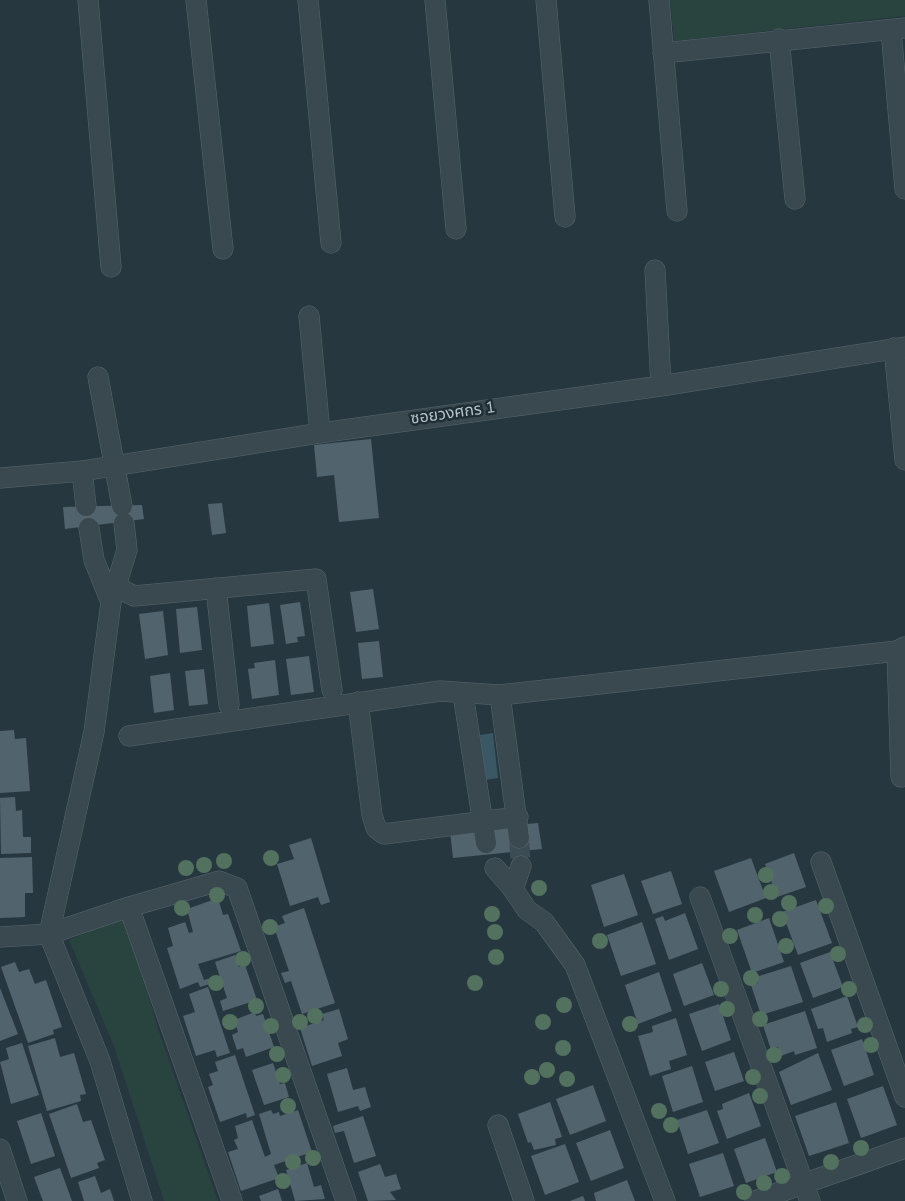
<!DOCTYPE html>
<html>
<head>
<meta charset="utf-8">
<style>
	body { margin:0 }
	canvas { display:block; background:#263740 }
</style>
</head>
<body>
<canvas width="905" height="1201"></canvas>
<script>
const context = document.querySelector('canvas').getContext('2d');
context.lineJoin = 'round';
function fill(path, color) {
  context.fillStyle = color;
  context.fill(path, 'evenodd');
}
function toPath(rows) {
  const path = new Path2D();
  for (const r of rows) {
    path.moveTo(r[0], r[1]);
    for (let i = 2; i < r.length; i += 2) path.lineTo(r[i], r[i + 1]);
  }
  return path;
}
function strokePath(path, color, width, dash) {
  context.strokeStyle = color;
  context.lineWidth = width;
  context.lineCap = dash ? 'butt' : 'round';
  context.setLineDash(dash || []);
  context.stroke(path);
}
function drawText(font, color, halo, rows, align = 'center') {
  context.font = font + ' "Nunito Sans","Noto Sans Thai",sans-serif';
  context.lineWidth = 5;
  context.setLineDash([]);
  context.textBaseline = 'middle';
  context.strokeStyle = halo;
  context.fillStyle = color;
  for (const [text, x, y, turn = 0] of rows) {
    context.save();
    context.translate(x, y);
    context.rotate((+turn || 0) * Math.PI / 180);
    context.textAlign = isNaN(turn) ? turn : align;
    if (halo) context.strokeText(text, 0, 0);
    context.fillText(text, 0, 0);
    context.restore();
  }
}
const green = toPath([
	[670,0,905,0,905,16,674,41],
	[126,916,160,1035,218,1201,164,1201,114,1046,69,940]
]);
const water = toPath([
	[493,733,498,778,485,780,480,735]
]);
const building = toPath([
	[371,439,379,518,339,522,334,475,317,477,314,445],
	[222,503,226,533,212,535,208,504],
	[142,505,144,519,65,529,63,507],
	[373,589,379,629,356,632,350,592],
	[300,602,305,636,297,637,298,642,286,644,280,605],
	[269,603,274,644,251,647,247,606],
	[197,607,202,650,180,653,176,609],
	[163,611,168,655,145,659,139,614],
	[379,641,383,677,362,679,358,643],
	[309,656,314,692,291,695,286,659],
	[275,660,279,695,252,699,248,669,255,668,254,663],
	[204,669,208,704,189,706,185,671],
	[170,673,174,710,154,713,150,676],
	[14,730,15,739,26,738,30,791,0,793,0,731],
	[15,797,16,811,22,810,23,837,31,837,31,853,1,854,0,798],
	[538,823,542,849,453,858,450,831],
	[311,838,330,902,321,905,318,897,290,906,277,864,294,859,289,845],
	[794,853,806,887,777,897,765,864],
	[32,857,33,893,25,893,25,917,0,918,0,858],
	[751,858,766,898,729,912,714,871],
	[671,871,682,904,653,914,641,881],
	[624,874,638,915,604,927,591,885],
	[218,898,223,915,228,914,241,951,198,964,204,980,211,978,213,983,200,987,198,982,180,989,167,948,173,946,168,928,185,922,189,933,193,932,187,909],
	[816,900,832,943,798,955,782,912],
	[304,908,335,1003,302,1014,291,981,285,983,281,973,289,971,274,927,285,923,282,916],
	[685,913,698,949,669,960,655,919,663,916,665,921],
	[769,918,784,962,752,973,737,930],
	[642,922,656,964,621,976,607,935],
	[830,952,843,987,813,998,800,963],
	[235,955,239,967,245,965,257,1000,223,1011,220,1001,227,998,215,962],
	[15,962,19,972,29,969,35,984,46,980,62,1027,53,1030,54,1034,28,1043,1,967],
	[702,963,714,995,684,1006,673,974],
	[791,966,803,1002,761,1015,751,985,758,983,756,977],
	[659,972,672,1011,638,1024,625,985],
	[208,987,230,1053,217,1057,215,1050,196,1056,183,1016,195,1012,189,994],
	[0,988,18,1034,0,1041],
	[847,996,858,1027,851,1029,852,1033,827,1042,823,1028,818,1029,811,1009],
	[719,1004,731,1040,702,1051,689,1014],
	[339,1009,348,1039,338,1043,342,1056,312,1066,300,1028,324,1020,322,1014],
	[805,1011,817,1048,795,1055,794,1051,781,1056,778,1047,771,1050,763,1025],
	[255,1012,256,1016,263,1014,274,1047,246,1057,243,1048,237,1050,232,1035,238,1032,234,1020],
	[676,1018,687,1055,669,1061,671,1069,650,1076,638,1036,653,1032,652,1026],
	[55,1038,60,1057,74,1053,86,1094,80,1095,81,1101,47,1111,28,1046],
	[862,1039,874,1075,844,1086,831,1050],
	[22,1043,39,1095,11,1104,0,1062,9,1059,6,1048],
	[734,1052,744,1081,715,1091,705,1062],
	[818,1053,832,1090,791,1105,779,1072],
	[235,1055,255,1115,247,1118,246,1113,220,1122,208,1087,213,1085,209,1074,218,1071,215,1062],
	[273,1063,280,1084,285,1083,289,1097,264,1105,252,1070],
	[692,1066,703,1102,673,1112,662,1076],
	[347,1068,353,1090,365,1087,371,1107,360,1111,358,1106,338,1112,327,1074],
	[593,1085,606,1121,570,1135,556,1099],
	[883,1086,897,1125,861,1138,847,1099],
	[749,1093,761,1126,727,1139,717,1111,723,1109,722,1104],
	[550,1102,562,1137,555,1139,556,1145,534,1150,531,1142,528,1143,518,1114],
	[836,1102,849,1143,809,1156,795,1116],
	[77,1104,83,1122,91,1120,105,1160,97,1163,99,1168,71,1178,49,1114],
	[271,1110,273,1114,279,1112,280,1116,298,1110,312,1152,274,1165,279,1178,241,1191,228,1152,238,1149,234,1140,238,1138,235,1126,252,1120,265,1157,271,1154,259,1114],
	[707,1110,719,1143,688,1154,677,1120],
	[41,1113,55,1156,31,1164,17,1121],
	[363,1116,376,1156,354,1163,344,1131,335,1133,333,1126],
	[610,1130,624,1168,591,1181,576,1143],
	[765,1138,777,1172,746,1183,734,1149],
	[565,1144,579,1182,545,1195,531,1156],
	[723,1153,734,1186,700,1197,689,1164],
	[307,1163,314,1187,321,1185,325,1199,295,1201,286,1170],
	[380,1164,385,1177,396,1174,401,1189,390,1192,396,1200,368,1201,358,1172],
	[60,1168,72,1201,43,1201,34,1177],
	[95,1176,101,1193,110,1189,114,1201,84,1201,78,1182],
	[627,1180,635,1201,596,1201,594,1193],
	[278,1189,282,1201,261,1201,259,1196],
	[583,1196,585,1201,570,1201]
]);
const minorTunnel = toPath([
	[519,838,521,866]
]);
const minor = toPath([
	[88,0,111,267],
	[196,0,223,249],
	[308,0,331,243],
	[435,0,456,229],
	[546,0,565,217],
	[659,0,677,211],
	[891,30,905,189],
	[779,39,795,199],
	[663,53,905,28],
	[655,270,661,386],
	[309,316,320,433],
	[894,348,905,460],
	[98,377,122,506],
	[82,471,86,506],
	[0,478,82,471,320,433,661,386,905,347],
	[124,523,127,550,111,602,94,732,49,934,100,1061,142,1201],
	[89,528,94,560,111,602],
	[117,587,134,596,316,579,332,690],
	[216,588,229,705],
	[897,651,901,777,905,776],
	[463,694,486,843],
	[500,695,519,838],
	[358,702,372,815,376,828,384,834,518,817],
	[129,736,440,691,500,695,897,651,905,647],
	[821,862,905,1097],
	[495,868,513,889,521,866],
	[513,889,527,910,544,922,575,965,665,1201],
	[700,897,810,1201],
	[129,907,219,881,237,888,346,1201],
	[0,937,49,934,129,907,232,1201],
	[498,1125,524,1201],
	[0,1149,17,1201],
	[755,1201,905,1148]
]);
const trees = [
	[271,858],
	[224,861],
	[204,865],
	[186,868],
	[766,875],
	[539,888],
	[771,892],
	[217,895],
	[789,903],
	[826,906],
	[182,908],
	[492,914],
	[755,915],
	[780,919],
	[270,927],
	[495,932],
	[730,936],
	[600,941],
	[786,946],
	[838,954],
	[496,957],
	[243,959],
	[751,978],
	[216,983],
	[475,983],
	[721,989],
	[849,989],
	[564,1005],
	[256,1006],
	[727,1009],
	[315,1016],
	[760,1019],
	[230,1022],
	[300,1022],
	[543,1022],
	[630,1024],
	[865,1025],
	[271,1026],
	[871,1045],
	[563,1048],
	[277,1054],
	[774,1055],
	[547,1070],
	[283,1075],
	[532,1077],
	[753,1077],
	[567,1079],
	[760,1096],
	[288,1106],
	[659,1111],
	[671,1125],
	[861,1148],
	[313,1158],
	[293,1162],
	[831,1162],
	[782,1176],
	[283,1181],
	[764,1183],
	[744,1192]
];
const streetNames = [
	["ซอยวงศกร 1",453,414,-8]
];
fill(green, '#29433f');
fill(water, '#3a5766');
fill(building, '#51646d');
strokePath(minorTunnel, '#3c4c55', 20, [20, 10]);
strokePath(minor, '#58666d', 21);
strokePath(minor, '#3a4850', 20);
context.fillStyle = '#52715e';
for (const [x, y] of trees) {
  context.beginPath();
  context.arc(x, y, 8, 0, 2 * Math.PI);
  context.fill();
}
drawText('16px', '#b7c3ca', '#1f2d35', streetNames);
</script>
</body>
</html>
